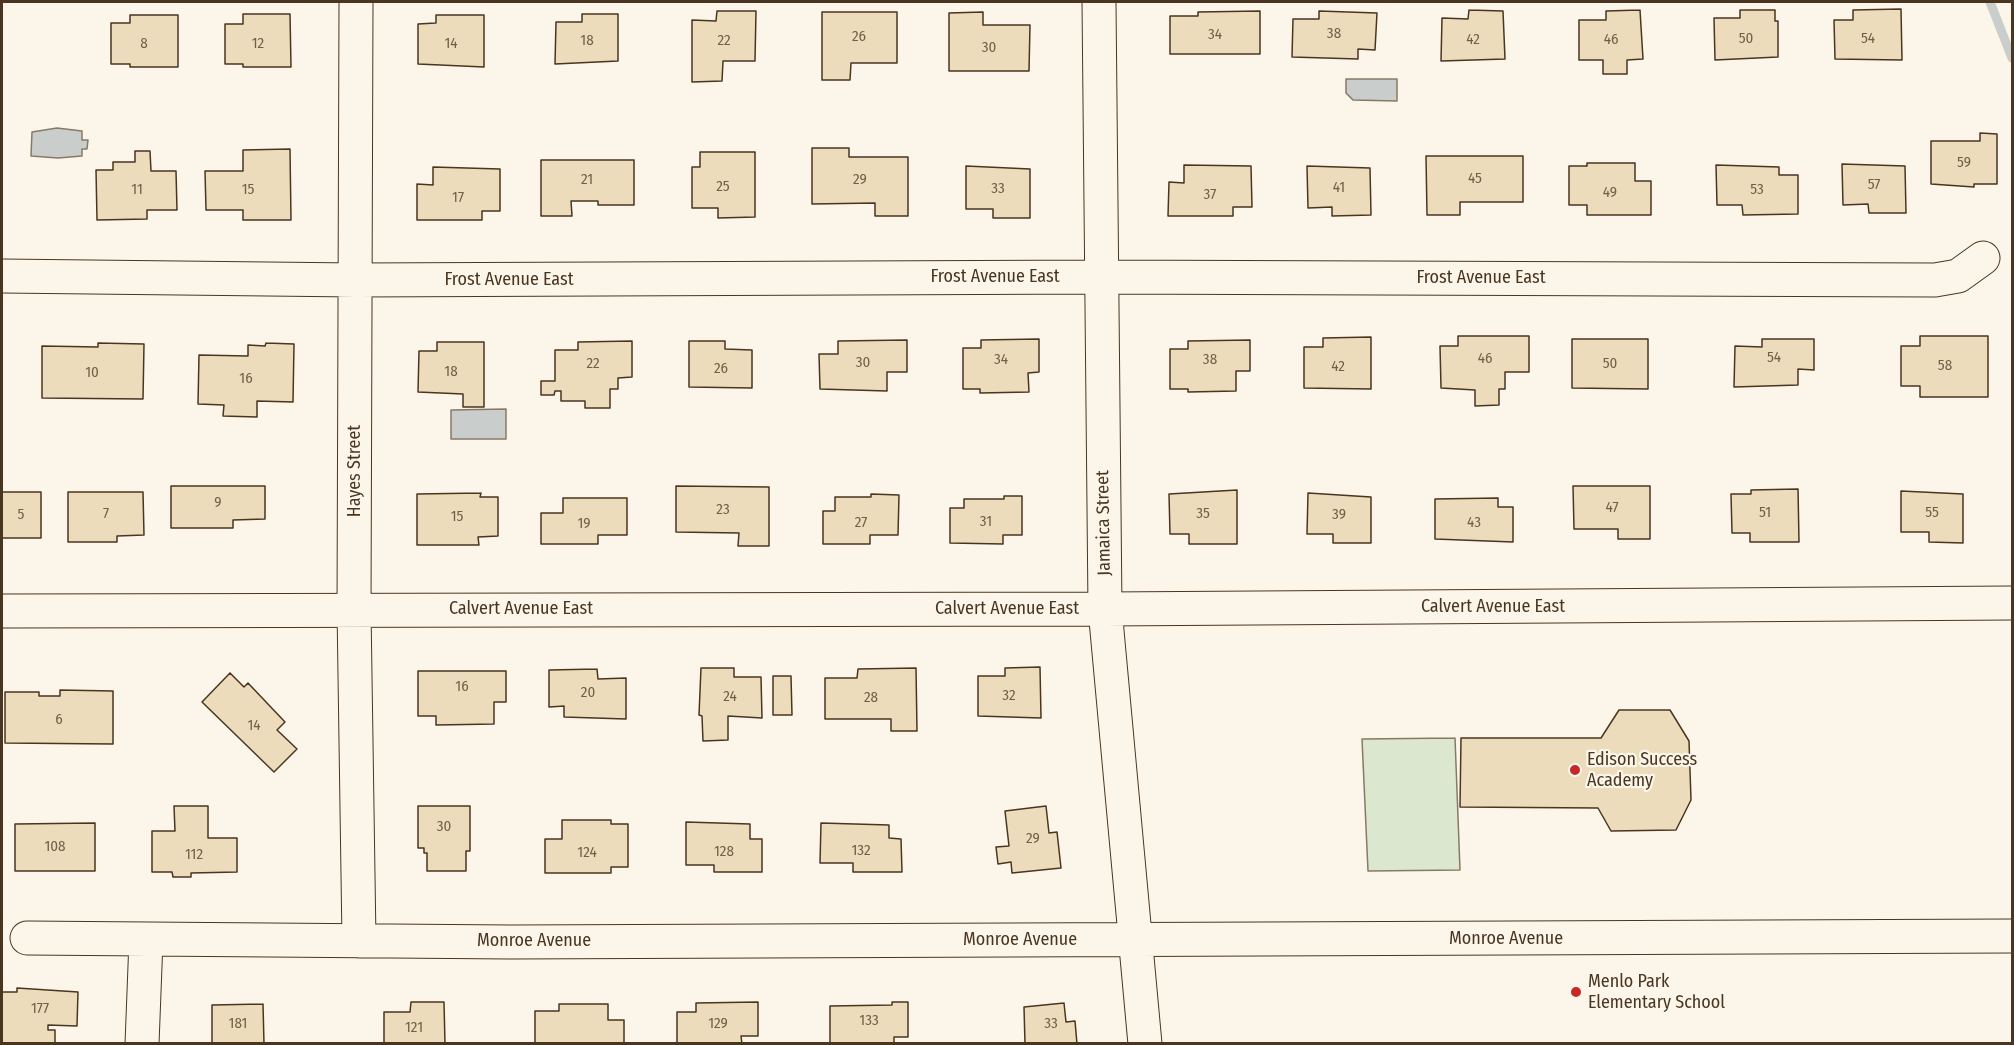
<!DOCTYPE html>
<html>
<head>
<meta charset="utf-8">
<style>
	body { margin:0 }
	#map { position:relative; width:2014px; height:1045px; overflow:hidden; background:#fbf6e9; font-family:"Fira Sans Condensed",sans-serif }
	canvas { display:block }
	.frame { position:absolute; inset:0; border:3px solid #4a3520; pointer-events:none }
</style>
</head>
<body>
<div id="map">
<canvas width="2014" height="1045"></canvas>
<div class="frame"></div>
</div>
<script>
const ctx = document.querySelector('canvas').getContext('2d');
ctx.lineJoin = 'round';
function fill(path, color) { ctx.fillStyle = color; ctx.fill(path, 'evenodd'); }
const toPath = rows => new Path2D(rows.map(r => 'M' + r).join(''));
function strokePath(path, color, width, dash) { ctx.strokeStyle = color; ctx.lineWidth = width; ctx.lineCap = dash ? 'butt' : 'round'; ctx.setLineDash(dash || []); ctx.stroke(path); }
function drawText(font, color, halo, rows, align = 'center') {
  ctx.font = font + ' "Fira Sans Condensed",sans-serif'; ctx.lineWidth = 4.5; ctx.setLineDash([]); ctx.textBaseline = 'middle'; ctx.strokeStyle = halo; ctx.fillStyle = color; for (const [text, x, y, turn = 0] of rows) {
    ctx.save(); ctx.translate(x, y); ctx.rotate((+turn || 0) * Math.PI / 180); ctx.textAlign = isNaN(turn) ? turn : align; if (halo) ctx.strokeText(text, 0, 0); ctx.fillText(text, 0, 0); ctx.restore();
  }
}
const green = toPath([
	[1455,738,1460,870,1368,871,1362,739,1455,738]
]);
const water = toPath([
	[1346,79,1397,79,1397,101,1353,100,1346,93,1346,79],
	[57,128,82,131,82,140,88,140,87,149,82,149,82,156,58,158,31,156,32,132,57,128],
	[506,409,506,439,451,439,451,410,506,409]
]);
const stream = toPath([
	[1990,2,2012,58]
]);
const building = toPath([
	[1901,9,1902,60,1835,59,1834,20,1853,20,1853,10,1901,9],
	[1469,10,1503,11,1505,59,1441,61,1442,18,1468,19,1469,10],
	[1640,10,1643,59,1627,60,1627,74,1603,74,1603,60,1579,60,1579,20,1606,20,1606,11,1640,10],
	[1740,10,1775,10,1775,21,1778,21,1778,57,1715,60,1714,18,1740,18,1740,10],
	[717,11,756,11,755,61,723,61,722,81,692,82,692,20,716,21,717,11],
	[1260,11,1260,54,1170,54,1170,16,1198,16,1198,12,1260,11],
	[1319,11,1377,13,1375,50,1358,49,1358,59,1292,57,1293,19,1319,19,1319,11],
	[822,12,897,12,897,63,851,63,850,80,822,80,822,12],
	[983,12,983,25,1030,25,1029,71,949,71,949,13,983,12],
	[243,14,290,14,291,67,243,67,243,64,225,64,225,24,243,24,243,14],
	[582,14,618,14,618,61,555,64,556,22,582,22,582,14],
	[130,15,178,15,178,67,130,67,130,64,111,64,111,23,130,23,130,15],
	[436,15,484,15,484,67,418,64,418,24,436,23,436,15],
	[1980,133,1997,134,1997,184,1974,184,1974,187,1931,184,1931,141,1980,141,1980,133],
	[812,148,849,148,849,157,908,157,908,216,875,216,875,203,812,204,812,148],
	[290,149,291,220,243,220,243,210,206,210,205,171,243,171,243,150,290,149],
	[135,151,150,151,151,171,176,171,177,210,147,210,147,219,97,220,96,170,113,170,113,162,135,162,135,151],
	[700,152,755,152,755,217,718,218,718,208,692,208,692,167,700,167,700,152],
	[1426,156,1523,156,1523,202,1460,202,1460,215,1427,215,1426,156],
	[541,160,634,160,634,205,598,205,598,201,571,201,572,216,541,216,541,160],
	[1587,163,1635,163,1635,181,1651,181,1651,215,1587,215,1587,205,1569,205,1569,166,1587,166,1587,163],
	[1842,164,1905,166,1906,213,1869,213,1868,204,1843,205,1842,164],
	[1184,165,1251,166,1252,207,1233,207,1233,216,1168,216,1169,182,1184,183,1184,165],
	[1716,165,1779,167,1779,175,1798,175,1798,214,1743,215,1742,205,1717,205,1716,165],
	[966,166,1030,169,1030,218,993,218,993,209,966,209,966,166],
	[1307,166,1370,168,1371,215,1332,216,1332,207,1308,208,1307,166],
	[433,167,500,169,500,211,482,211,482,220,417,220,417,184,433,185,433,167],
	[1458,336,1529,336,1529,372,1505,372,1505,389,1499,389,1499,405,1475,406,1475,390,1441,388,1440,346,1458,346,1458,336],
	[1920,336,1988,336,1988,397,1920,397,1920,386,1901,386,1901,346,1920,346,1920,336],
	[1371,337,1371,389,1304,388,1304,347,1323,347,1323,338,1371,337],
	[1039,339,1039,372,1028,373,1029,392,980,393,980,389,963,389,963,348,981,348,981,340,1039,339],
	[1572,339,1648,339,1648,389,1572,388,1572,339],
	[1762,339,1814,339,1814,370,1798,369,1798,385,1734,387,1735,346,1762,347,1762,339],
	[907,340,907,372,887,372,887,391,820,389,819,354,838,354,838,341,907,340],
	[1250,340,1250,371,1236,371,1236,391,1188,392,1188,389,1170,389,1170,349,1188,349,1188,341,1250,340],
	[632,341,632,377,618,378,618,389,610,389,610,408,585,408,585,401,561,401,561,391,555,391,554,395,541,395,541,381,555,381,555,350,578,350,578,342,632,341],
	[689,341,725,341,725,349,752,350,752,388,689,387,689,341],
	[437,342,484,342,484,407,463,407,463,394,418,392,419,351,437,351,437,342],
	[98,343,144,344,143,399,42,398,42,346,98,347,98,343],
	[266,343,294,344,293,402,257,401,257,417,223,416,224,405,198,404,199,355,248,356,248,345,265,346,266,343],
	[171,486,265,486,265,519,233,520,233,528,171,528,171,486],
	[676,486,769,487,769,546,738,546,739,533,676,532,676,486],
	[1573,486,1650,486,1650,539,1618,539,1618,529,1574,529,1573,486],
	[1798,489,1799,542,1750,542,1750,533,1732,533,1731,494,1751,494,1751,490,1798,489],
	[1237,490,1237,544,1189,544,1189,534,1170,534,1169,494,1237,490],
	[1901,491,1963,494,1963,543,1929,542,1929,532,1901,532,1901,491],
	[2,492,41,492,41,538,2,538,2,492],
	[68,492,143,492,144,535,117,536,117,542,68,542,68,492],
	[481,493,480,497,498,497,498,536,478,537,479,545,417,545,417,494,481,493],
	[1308,493,1371,497,1371,543,1333,543,1333,534,1307,534,1308,493],
	[871,494,899,495,898,535,870,535,870,544,823,544,823,511,835,511,835,497,871,497,871,494],
	[1004,496,1022,496,1022,535,1003,535,1003,544,950,543,950,508,964,508,964,499,1004,499,1004,496],
	[563,498,627,498,627,535,598,535,598,544,541,544,541,513,563,513,563,498],
	[1498,498,1498,507,1513,507,1513,542,1435,539,1435,499,1498,498],
	[1040,667,1041,718,978,716,978,676,1005,676,1005,668,1040,667],
	[701,668,734,668,734,677,761,677,762,718,728,716,728,740,703,741,702,716,699,715,701,668],
	[916,668,917,731,891,731,891,719,825,719,825,678,857,678,858,669,916,668],
	[597,669,598,679,626,678,626,719,564,717,564,706,549,707,549,670,597,669],
	[418,671,506,671,506,702,494,702,494,724,436,725,436,716,418,716,418,671],
	[230,673,244,687,248,683,285,722,277,730,297,749,274,772,202,702,230,673],
	[773,676,791,676,792,715,773,715,773,676],
	[60,690,113,691,113,744,5,743,5,692,39,692,39,696,60,696,60,690],
	[1619,710,1670,710,1689,741,1691,800,1676,830,1611,831,1598,808,1460,807,1461,738,1601,738,1619,710],
	[174,806,208,806,208,838,237,838,237,872,191,873,191,877,173,877,172,872,152,872,152,831,175,831,174,806],
	[418,806,470,806,470,851,466,851,466,871,427,871,427,853,424,853,424,848,418,848,418,806],
	[1046,806,1049,833,1057,832,1061,868,1012,873,1011,862,998,864,996,847,1009,846,1005,811,1046,806],
	[562,820,611,820,611,824,628,824,628,867,611,867,611,873,545,873,545,839,562,839,562,820],
	[686,822,750,824,750,839,762,839,762,872,714,872,714,865,686,865,686,822],
	[95,823,95,871,15,871,15,824,95,823],
	[821,823,889,825,889,838,901,839,902,872,853,872,853,863,820,863,821,823],
	[17,988,78,992,77,1026,48,1025,48,1030,55,1030,55,1044,2,1044,2,992,17,992,17,988],
	[411,1002,444,1002,445,1044,384,1044,384,1012,410,1012,411,1002],
	[758,1002,758,1036,741,1036,742,1044,677,1044,677,1012,696,1012,696,1003,758,1002],
	[892,1002,908,1002,908,1037,894,1037,894,1044,830,1044,830,1006,892,1005,892,1002],
	[1064,1003,1066,1022,1075,1021,1077,1044,1025,1044,1024,1007,1064,1003],
	[263,1004,264,1044,212,1044,212,1005,263,1004],
	[559,1004,608,1004,608,1020,624,1020,624,1044,535,1044,535,1011,559,1011,559,1004]
]);
const minor = toPath([
	[356,2,354,609,359,941],
	[1099,2,1105,609,1145,1044],
	[2,276,356,280,1101,277,1935,280,1958,276,1983,258],
	[2,611,1105,609,2012,603],
	[27,938,511,942,2012,936],
	[142,1044,146,940]
]);
const markers = [
	[1575,770,6,"#c62828"],
	[1576,992,6,"#c62828"]
];
const numberNames = [
	["38",1334,34],
	["34",1215,35],
	["26",859,37],
	["50",1746,39],
	["54",1868,39],
	["42",1473,40],
	["46",1611,40],
	["18",587,41],
	["22",724,41],
	["8",144,44],
	["12",258,44],
	["14",451,44],
	["30",989,48],
	["59",1964,163],
	["45",1475,179],
	["21",587,180],
	["29",860,180],
	["57",1874,185],
	["25",723,187],
	["41",1339,188],
	["33",998,189],
	["11",137,190],
	["15",248,190],
	["53",1757,190],
	["49",1610,193],
	["37",1210,195],
	["17",458,198],
	["54",1774,358],
	["46",1485,359],
	["34",1001,360],
	["38",1210,360],
	["30",863,363],
	["22",593,364],
	["50",1610,364],
	["58",1945,366],
	["42",1338,367],
	["26",721,369],
	["18",451,372],
	["10",92,373],
	["16",246,379],
	["9",218,503],
	["47",1612,508],
	["23",723,510],
	["51",1765,513],
	["55",1932,513],
	["7",106,514],
	["35",1203,514],
	["5",21,515],
	["39",1339,515],
	["15",457,517],
	["31",986,522],
	["27",861,523],
	["43",1474,523],
	["19",584,524],
	["16",462,687],
	["20",588,693],
	["32",1009,696],
	["24",730,697],
	["28",871,698],
	["6",59,720],
	["14",254,726],
	["30",444,827],
	["29",1033,839],
	["108",55,847],
	["132",861,851],
	["128",724,852],
	["124",587,853],
	["112",194,855],
	["177",40,1009],
	["133",869,1021],
	["181",238,1024],
	["129",718,1024],
	["33",1051,1024],
	["121",414,1028]
];
const streetNames = [
	["Frost Avenue East",995,277],
	["Frost Avenue East",1481,278],
	["Frost Avenue East",509,280],
	["Hayes Street",355,471,-90],
	["Jamaica Street",1104,523,-91],
	["Calvert Avenue East",1493,607],
	["Calvert Avenue East",521,609],
	["Calvert Avenue East",1007,609],
	["Monroe Avenue",1506,939],
	["Monroe Avenue",1020,940],
	["Monroe Avenue",534,941]
];
const poiNames = [
	["Edison Success",1587,760],
	["Academy",1587,781],
	["Menlo Park",1588,982],
	["Elementary School",1588,1003]
];
fill(green, '#dce7d0');
strokePath(green, '#887966', 1.5);
fill(water, '#c9cecd');
strokePath(water, '#887966', 1.5);
strokePath(stream, '#c9cecd', 9);
fill(building, '#ecdcbc');
strokePath(building, '#4a3520', 1.5);
strokePath(minor, '#4a3520', 35);
strokePath(minor, '#fbf6e9', 33);
for (const [x, y, r, color] of markers) { const dot = new Path2D(); dot.arc(x, y, r, 0, 2 * Math.PI); ctx.fillStyle = color; ctx.fill(dot); strokePath(dot, '#fbf6e9', 2); }
drawText('15px', '#725f47', null, numberNames);
drawText('18px', '#4a3520', '#fbf6e9', streetNames);
drawText('18px', '#4a3520', '#fbf6e9', poiNames, 'left');
</script>
</body>
</html>
